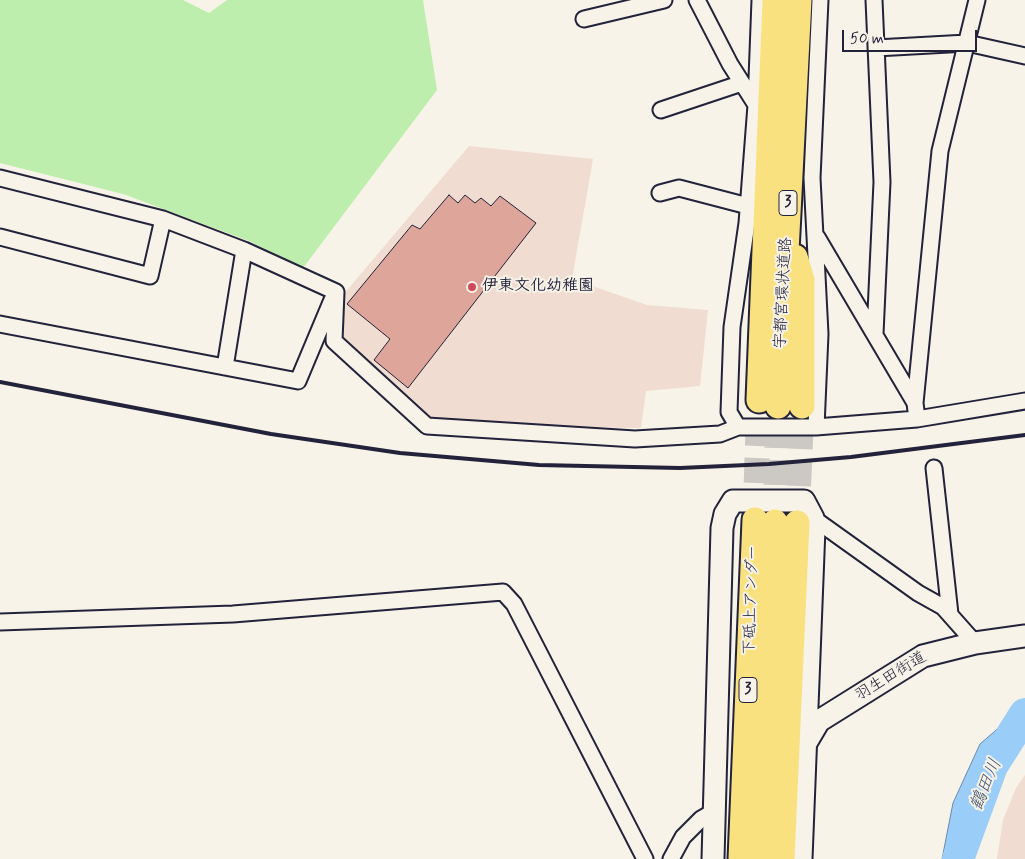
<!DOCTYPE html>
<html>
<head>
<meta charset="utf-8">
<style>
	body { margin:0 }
	#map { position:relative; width:1025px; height:859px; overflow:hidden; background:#f7f3e8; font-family:Mynerve,sans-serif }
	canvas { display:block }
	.scale { position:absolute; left:842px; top:30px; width:135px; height:22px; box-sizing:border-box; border:2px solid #22223b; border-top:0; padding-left:6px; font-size:15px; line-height:18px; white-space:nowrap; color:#22223b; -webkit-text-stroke:4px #f7f3e8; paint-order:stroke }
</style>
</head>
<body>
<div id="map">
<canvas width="1025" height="859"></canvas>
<div class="scale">50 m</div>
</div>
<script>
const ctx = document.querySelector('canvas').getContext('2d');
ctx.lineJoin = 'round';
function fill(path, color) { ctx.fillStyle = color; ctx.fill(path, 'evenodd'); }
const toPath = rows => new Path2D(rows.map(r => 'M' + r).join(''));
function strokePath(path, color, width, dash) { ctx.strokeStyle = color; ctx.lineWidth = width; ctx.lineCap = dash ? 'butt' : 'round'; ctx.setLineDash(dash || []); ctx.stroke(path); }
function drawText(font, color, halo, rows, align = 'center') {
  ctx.font = font + ' Mynerve,"Klee One",sans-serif'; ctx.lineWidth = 4; ctx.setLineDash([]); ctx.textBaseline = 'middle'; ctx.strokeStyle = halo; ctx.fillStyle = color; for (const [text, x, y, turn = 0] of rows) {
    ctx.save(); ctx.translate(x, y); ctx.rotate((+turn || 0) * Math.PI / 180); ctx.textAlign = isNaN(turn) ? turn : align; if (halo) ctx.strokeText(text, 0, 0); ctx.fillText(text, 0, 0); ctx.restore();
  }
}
const built = toPath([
	[469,146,593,159,572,279,647,305,708,310,700,386,646,391,641,428,541,427,433,421,340,337,343,295],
	[1025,775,1025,859,997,859,1003,820,1016,788]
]);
const green = toPath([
	[0,0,183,0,209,13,227,0,423,0,437,90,303,268,249,241,123,194,0,163]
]);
const water = toPath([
	[1025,705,1025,736,977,796,968,819,965,859,942,859,953,803,980,744,1025,705]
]);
const river = toPath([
	[958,859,992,766,1025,714]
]);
const building = toPath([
	[449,195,458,203,465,195,475,203,481,198,491,206,500,196,536,223,408,388,374,360,390,339,347,304,412,225,420,229,449,195]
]);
const primaryTunnel = toPath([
	[755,520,759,400],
	[775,522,778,406],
	[797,523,802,406]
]);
const street = toPath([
	[697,0,730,64,756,105],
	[760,0,756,105,747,223,732,327,729,412,738,427,816,427,917,419,1025,401],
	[874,0,882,182,875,334],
	[584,19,664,0],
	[876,48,967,43,1025,56],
	[661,110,742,83],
	[0,178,163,219,244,250,336,292],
	[660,193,679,188,748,206],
	[0,237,150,276,163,219],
	[817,237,915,403],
	[336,292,334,341,427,426,635,439,720,434,738,427],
	[0,324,298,381,332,300],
	[225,367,244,250],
	[917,419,915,403,940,151,977,0],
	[816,427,820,334,812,178,820,0],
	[934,468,950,614],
	[813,518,918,593,943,607,975,643],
	[0,622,233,614,503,592,514,604,645,859],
	[671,859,683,837,701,819,713,812]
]);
const secondary = toPath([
	[806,743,819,721,923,656,975,643,1025,636],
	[713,859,722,528,725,514,733,501,804,501,813,518,814,528,801,859]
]);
const primary = toPath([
	[795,257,802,280,802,406],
	[759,400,775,0],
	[778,406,799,0],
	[741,859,755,520],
	[763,859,775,522],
	[782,859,797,523]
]);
const rail = toPath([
	[0,382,271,434,400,453,539,465,680,468,769,464,851,457,1025,435]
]);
const markers = [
	[472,287,5,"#d1495b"]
];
const shields = [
	[788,203,18],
	[748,690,18]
];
const shieldNames = [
	["3",788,203],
	["3",748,690]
];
const poiNames = [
	["伊東文化幼稚園",482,287]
];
const streetNames = [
	["宇都宮環状道路",784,293,-87],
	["下砥上アンダー",752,600,-88],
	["羽生田街道",891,677,-31]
];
const waterNames = [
	["鶴田川",987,785,-67]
];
fill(built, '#f0dcd1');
fill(green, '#beeead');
fill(water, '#9acdf7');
strokePath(water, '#6a89ac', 1);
strokePath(river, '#9acdf7', 32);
fill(building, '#dea59b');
strokePath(building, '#22223b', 1);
strokePath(primaryTunnel, '#ccc9c5', 25, [25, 12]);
strokePath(street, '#22223b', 19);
strokePath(secondary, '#22223b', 25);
strokePath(primary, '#22223b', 29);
strokePath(street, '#f7f3e8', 15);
strokePath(secondary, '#f7f3e8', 21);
strokePath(primary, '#fae180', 25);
strokePath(rail, '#22223b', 4);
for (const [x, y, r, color] of markers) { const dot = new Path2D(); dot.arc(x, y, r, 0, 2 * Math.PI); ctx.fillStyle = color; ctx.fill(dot); strokePath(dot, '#f7f3e8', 2); }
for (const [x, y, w] of shields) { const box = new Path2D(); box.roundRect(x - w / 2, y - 12.5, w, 25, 4); ctx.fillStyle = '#f7f3e8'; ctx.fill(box); strokePath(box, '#22223b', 1); }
drawText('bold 15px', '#22223b', null, shieldNames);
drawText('bold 16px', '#22223b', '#f7f3e8', poiNames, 'left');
drawText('16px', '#22223b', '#f7f3e8', streetNames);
drawText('italic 18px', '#465573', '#f7f3e8', waterNames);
</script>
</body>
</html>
